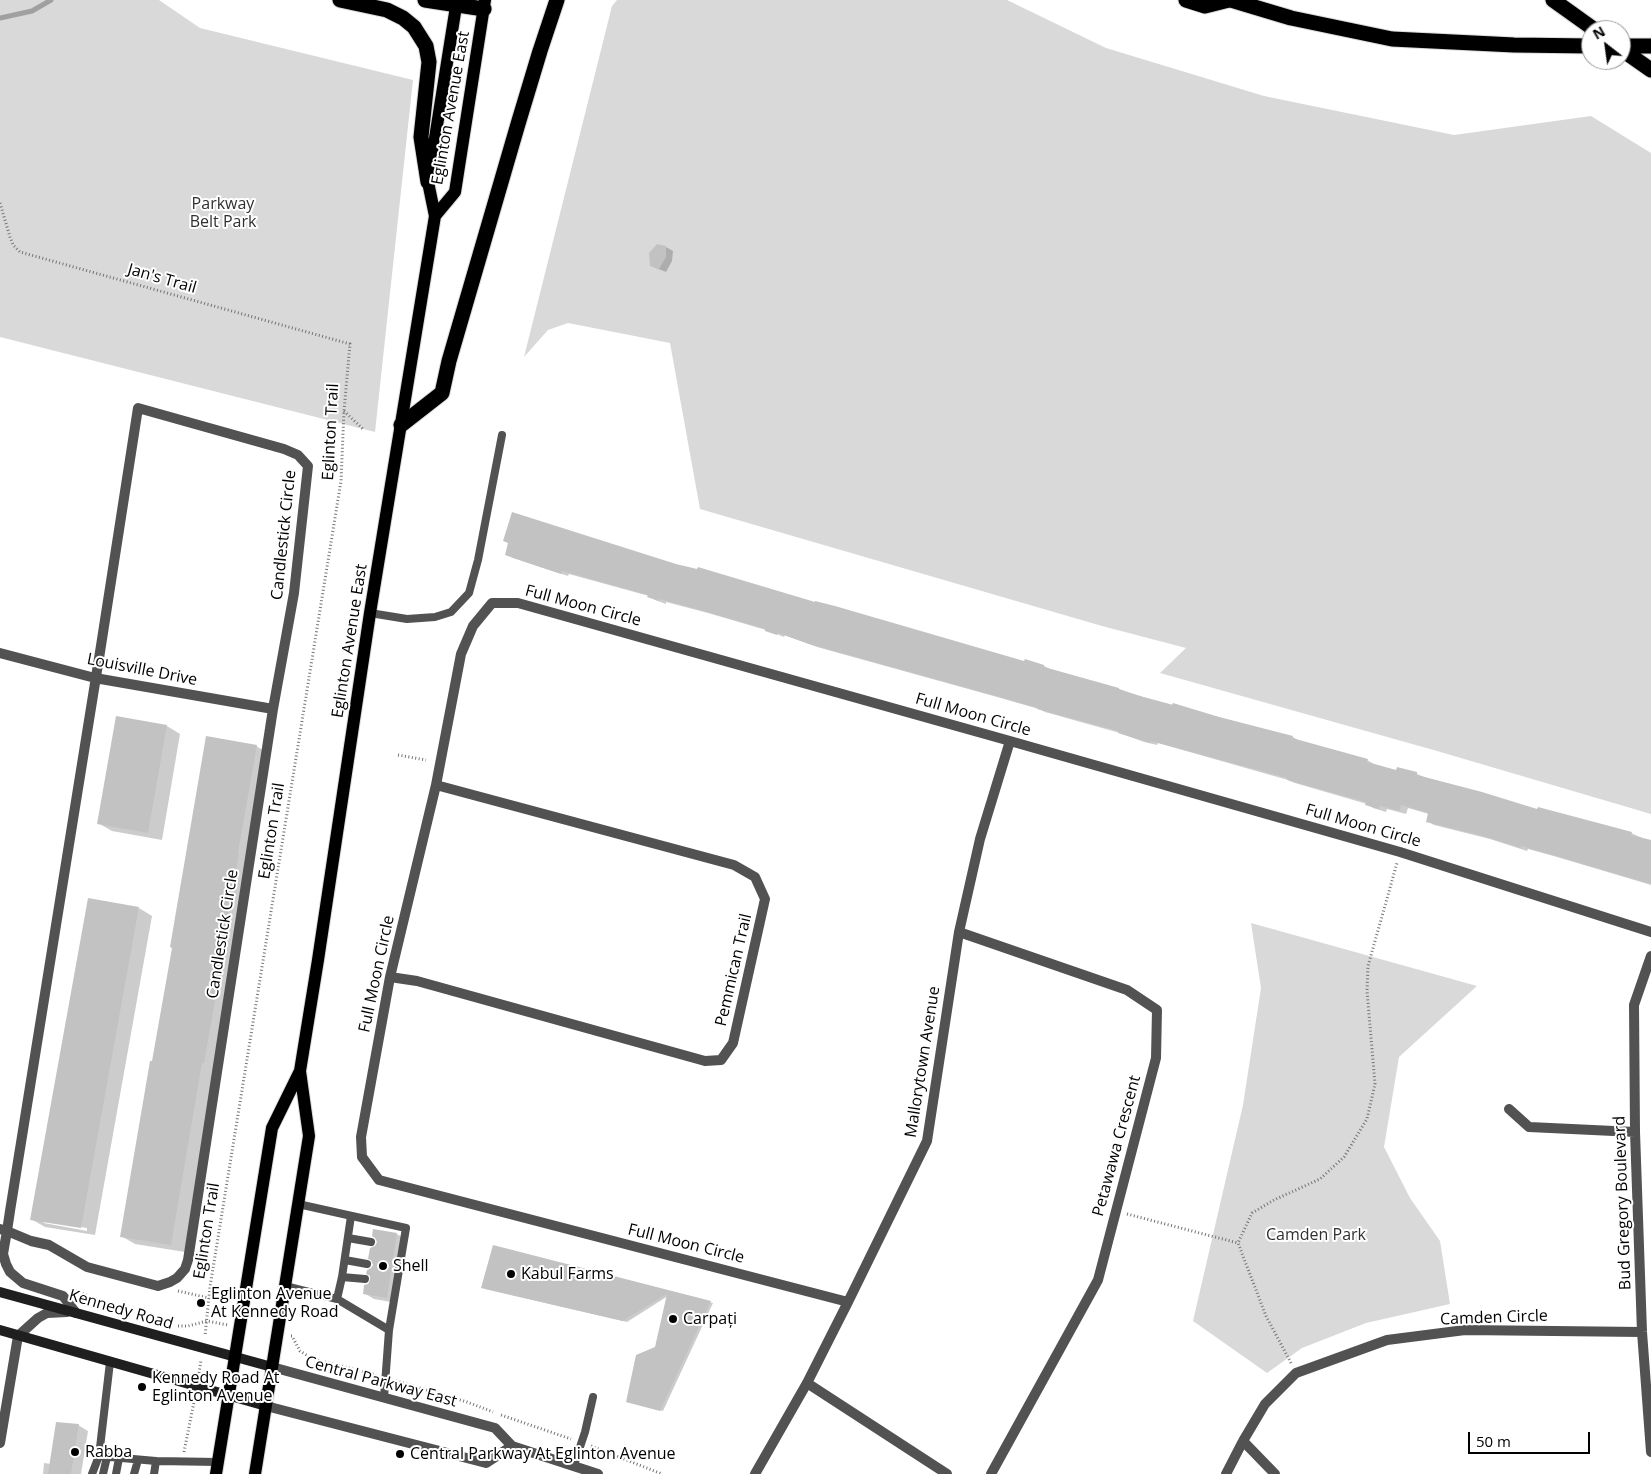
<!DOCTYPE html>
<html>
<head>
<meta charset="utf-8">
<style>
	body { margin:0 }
	#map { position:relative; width:1651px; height:1474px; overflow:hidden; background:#fff; font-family:"Open Sans",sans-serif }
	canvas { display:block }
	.north { position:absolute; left:1581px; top:20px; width:50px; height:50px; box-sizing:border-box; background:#fff; border:1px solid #999; border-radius:50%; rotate:330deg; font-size:14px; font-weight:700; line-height:20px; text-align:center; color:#000 }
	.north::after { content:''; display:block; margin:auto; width:18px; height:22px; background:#000; clip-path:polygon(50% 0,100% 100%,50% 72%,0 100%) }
	.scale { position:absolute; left:1468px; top:1432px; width:122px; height:22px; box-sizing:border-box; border:2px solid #000; border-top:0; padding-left:6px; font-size:15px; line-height:18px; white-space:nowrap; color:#000; -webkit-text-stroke:4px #fff; paint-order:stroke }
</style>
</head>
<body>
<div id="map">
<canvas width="1651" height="1474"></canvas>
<div class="north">N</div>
<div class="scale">50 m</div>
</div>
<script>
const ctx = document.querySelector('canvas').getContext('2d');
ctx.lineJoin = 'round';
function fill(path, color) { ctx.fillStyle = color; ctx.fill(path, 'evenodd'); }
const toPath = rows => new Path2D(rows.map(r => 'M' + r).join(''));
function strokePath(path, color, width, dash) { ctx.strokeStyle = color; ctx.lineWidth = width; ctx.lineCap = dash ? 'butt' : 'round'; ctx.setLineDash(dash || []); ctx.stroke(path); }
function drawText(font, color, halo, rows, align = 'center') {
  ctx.font = font + ' "Open Sans",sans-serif'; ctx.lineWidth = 4; ctx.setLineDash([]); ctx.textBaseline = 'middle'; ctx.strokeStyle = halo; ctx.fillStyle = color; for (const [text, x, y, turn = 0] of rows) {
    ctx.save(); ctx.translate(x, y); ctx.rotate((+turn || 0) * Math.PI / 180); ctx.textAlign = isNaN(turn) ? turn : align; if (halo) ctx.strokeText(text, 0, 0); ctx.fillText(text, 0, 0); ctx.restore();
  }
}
const green = toPath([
	[0,0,159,0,200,28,413,80,375,432,0,337],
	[617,0,1007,0,1106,48,1264,96,1454,135,1591,116,1651,153,1651,814,1437,751,1160,673,1186,648,1102,626,700,509,670,343,568,323,548,330,524,357,612,6],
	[1251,923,1477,986,1399,1057,1384,1147,1410,1198,1440,1241,1450,1304,1366,1323,1302,1348,1267,1373,1193,1321,1243,1105,1261,988]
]);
const shadow = toPath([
	[666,247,673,251,672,261,666,272,651,266],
	[506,554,675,565,1025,663,1044,666,1050,669,1119,689,1125,692,1293,737,1299,741,1367,760,1374,764,1397,771,1417,774,1424,777,1538,811,1631,833,1651,842,1651,885,1557,857,1528,849,1527,851,1490,839,1434,825,1427,821,1429,814,1408,808,1406,814,1387,809,1386,812,1373,808,1367,804,1295,783,1288,780,1158,743,1157,745,1144,742,1120,733,1045,712,1039,709,997,697,817,647,785,635,784,637,766,630,708,613,666,602,666,604,655,600,649,596,569,574,568,576,513,558],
	[167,726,180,734,162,840,112,831,98,823],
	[256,746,270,754,185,1252,135,1244,121,1236,153,1063],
	[139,908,152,916,95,1235,45,1227,31,1219],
	[44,1221,87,1228,87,1231,44,1223],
	[397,1234,407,1240,397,1303,374,1299,364,1293,372,1280,372,1269],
	[494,1247,713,1303,663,1411,627,1402,656,1348,668,1296,627,1322,485,1289],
	[78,1425,88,1431,81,1474,43,1474,44,1463,51,1464]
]);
const stream = toPath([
	[0,18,32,11,51,0]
]);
const building = toPath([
	[657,244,666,246,666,257,659,269,650,266,649,253],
	[512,512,676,564,697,569,698,567,815,602,815,601,835,606,1024,661,1025,659,1044,665,1044,667,1119,688,1119,689,1143,697,1172,705,1173,703,1219,717,1293,736,1292,738,1368,759,1367,762,1396,770,1397,767,1417,772,1417,775,1482,792,1537,809,1538,807,1632,832,1631,835,1651,840,1651,884,1549,854,1521,846,1521,848,1483,836,1426,822,1428,813,1401,805,1400,811,1380,806,1379,809,1365,805,1366,802,1287,780,1287,778,1151,741,1151,743,1137,739,1118,733,1118,731,1037,709,1037,708,989,694,809,644,778,633,777,635,765,631,765,629,700,610,660,599,659,601,647,597,648,595,562,571,561,574,537,566,505,555,508,543,503,541],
	[116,716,167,725,148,833,97,824],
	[206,736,257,745,238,853,239,854,220,961,222,961,204,1063,202,1063,171,1245,120,1237,150,1061,152,1061,172,948,170,947],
	[88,898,139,907,81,1228,30,1220],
	[373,1229,397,1233,387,1298,363,1294,364,1285,368,1284,370,1280,370,1276,366,1274,367,1270,371,1268,373,1265,371,1260,368,1259,370,1248,375,1246,377,1242,375,1238,372,1236],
	[493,1245,711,1301,660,1411,626,1402,636,1355,655,1347,667,1294,623,1321,481,1288],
	[56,1422,79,1424,71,1474,48,1474]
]);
const path = toPath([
	[0,203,10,237,13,245,20,252,350,344,344,411,341,481,210,1287,205,1336],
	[344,411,364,430],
	[398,755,426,760],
	[1127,1214,1238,1243],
	[76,1291,129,1312],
	[178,1291,209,1298],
	[178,1326,188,1326,207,1321,228,1325],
	[291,1336,292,1336,300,1351,313,1359,376,1375],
	[1291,1363,1266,1316,1238,1243,1252,1213,1274,1200,1320,1179,1344,1157,1367,1119,1375,1084,1367,991,1368,966,1397,863],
	[199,1373,201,1360],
	[396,1381,467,1402,493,1412],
	[501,1415,571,1439],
	[591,1446,662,1474],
	[184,1452,195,1397]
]);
const service = toPath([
	[370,613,407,619,435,617,451,612,469,593,478,560,502,435],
	[298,1204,406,1228,389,1330,384,1398],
	[348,1238,371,1242],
	[345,1260,367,1264],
	[342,1277,365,1279],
	[285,1286,337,1299,389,1330],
	[337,1299,342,1277,351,1216],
	[110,1362,99,1456,156,1461,218,1462],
	[574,1465,585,1432,593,1397],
	[92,1474,99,1456],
	[103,1474,107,1457],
	[116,1474,119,1458],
	[134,1474,138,1460],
	[154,1474,156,1461]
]);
const minor = toPath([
	[0,653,95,678,273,709],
	[959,932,1127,990,1157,1010,1156,1058,1098,1280,991,1474],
	[1651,956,1634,1005,1635,1132,1642,1332,1651,1452],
	[390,977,417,981,705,1061,721,1060,733,1043,765,899,755,877,734,865,436,785],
	[1509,1109,1529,1127,1635,1132],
	[0,1229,7,1231,31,1241,49,1245,87,1267,158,1286,170,1282,177,1278,185,1269,188,1260,273,709,294,593,308,466,298,455,284,449,138,408,100,652,10,1211,7,1231,3,1254,6,1264,10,1272,23,1283,63,1296,76,1313],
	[848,1302,379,1180,362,1157,361,1137,390,977,436,785,461,654,473,626,492,603,518,603,1010,741,1400,852,1651,932],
	[807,1383,947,1474],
	[1243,1441,1275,1474],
	[0,1443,18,1336,38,1318,47,1313,67,1312],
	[755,1474,807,1383,848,1302,927,1141,959,932,980,839,1010,741],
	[1226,1474,1243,1441,1265,1404,1296,1373,1387,1340,1465,1330,1642,1332]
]);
const tertiary = toPath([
	[272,1367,495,1428,512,1446,598,1474],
	[266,1406,486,1463,512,1446]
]);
const secondary = toPath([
	[0,1292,272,1367],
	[0,1330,266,1406]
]);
const primary = toPath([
	[435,216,455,192,485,0],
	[216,1474,272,1128,300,1071,318,960,370,613,435,216,428,182,457,0],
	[255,1474,309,1136,300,1071]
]);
const motorway = toPath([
	[340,0,387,10,403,18,414,27,426,46,429,62,421,137,428,182],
	[425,0,484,9],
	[1186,0,1205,6,1229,0],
	[1231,0,1291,18,1392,39,1514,45,1591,46],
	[1553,0,1595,30],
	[1621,46,1651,46],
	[1621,49,1651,70],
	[401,425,442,393,449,361,518,124,540,51,557,0]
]);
const markers = [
	[383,1266,5,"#000"],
	[511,1274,5,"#000"],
	[201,1303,5,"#000"],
	[673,1319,5,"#000"],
	[142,1387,5,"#000"],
	[75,1452,5,"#000"],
	[400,1454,5,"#000"]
];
const streetNames = [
	["Eglinton Avenue East",451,108,-80],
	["Jan's Trail",162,279,16],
	["Eglinton Trail",331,432,-87],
	["Candlestick Circle",284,535,-84],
	["Full Moon Circle",583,606,15],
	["Eglinton Avenue East",350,641,-81],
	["Louisville Drive",142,670,11],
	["Full Moon Circle",973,715,16],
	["Full Moon Circle",1363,826,16],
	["Eglinton Trail",272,831,-81],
	["Candlestick Circle",223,934,-81],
	["Pemmican Trail",734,970,-77],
	["Full Moon Circle",377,974,-78],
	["Mallorytown Avenue",923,1062,-81],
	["Petawawa Crescent",1117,1146,-75],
	["Bud Gregory Boulevard",1623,1203,-92],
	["Eglinton Trail",207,1231,-81],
	["Full Moon Circle",686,1244,14],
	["Kennedy Road",121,1310,16],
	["Camden Circle",1494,1318,-2],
	["Central Parkway East",381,1382,15]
];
const parkNames = [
	["Parkway",223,204],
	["Belt Park",223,222],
	["Camden Park",1316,1235]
];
const poiNames = [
	["Shell",393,1266],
	["Kabul Farms",521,1274],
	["Eglinton Avenue",211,1294],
	["At Kennedy Road",211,1312],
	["Carpați",683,1319],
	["Kennedy Road At",152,1378],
	["Eglinton Avenue",152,1396],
	["Rabba",85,1452],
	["Central Parkway At Eglinton Avenue",410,1454]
];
fill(green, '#d9d9d9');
fill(shadow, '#0003');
strokePath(stream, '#a0a0a0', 5);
fill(building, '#c2c2c2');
strokePath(primary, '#dbdbdb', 14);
strokePath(motorway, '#dbdbdb', 17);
strokePath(path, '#747474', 3, [1, 2.5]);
strokePath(service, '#525252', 8);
strokePath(minor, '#525252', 10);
strokePath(tertiary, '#525252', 10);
strokePath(secondary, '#1f1f1f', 10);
strokePath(primary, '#000', 12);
strokePath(motorway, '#000', 15);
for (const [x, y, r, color] of markers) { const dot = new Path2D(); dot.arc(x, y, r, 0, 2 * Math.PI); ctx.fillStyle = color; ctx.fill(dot); strokePath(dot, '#fff', 2); }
drawText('16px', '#000', '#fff', streetNames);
drawText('16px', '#303030', '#fff', parkNames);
drawText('16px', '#000', '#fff', poiNames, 'left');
</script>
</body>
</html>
